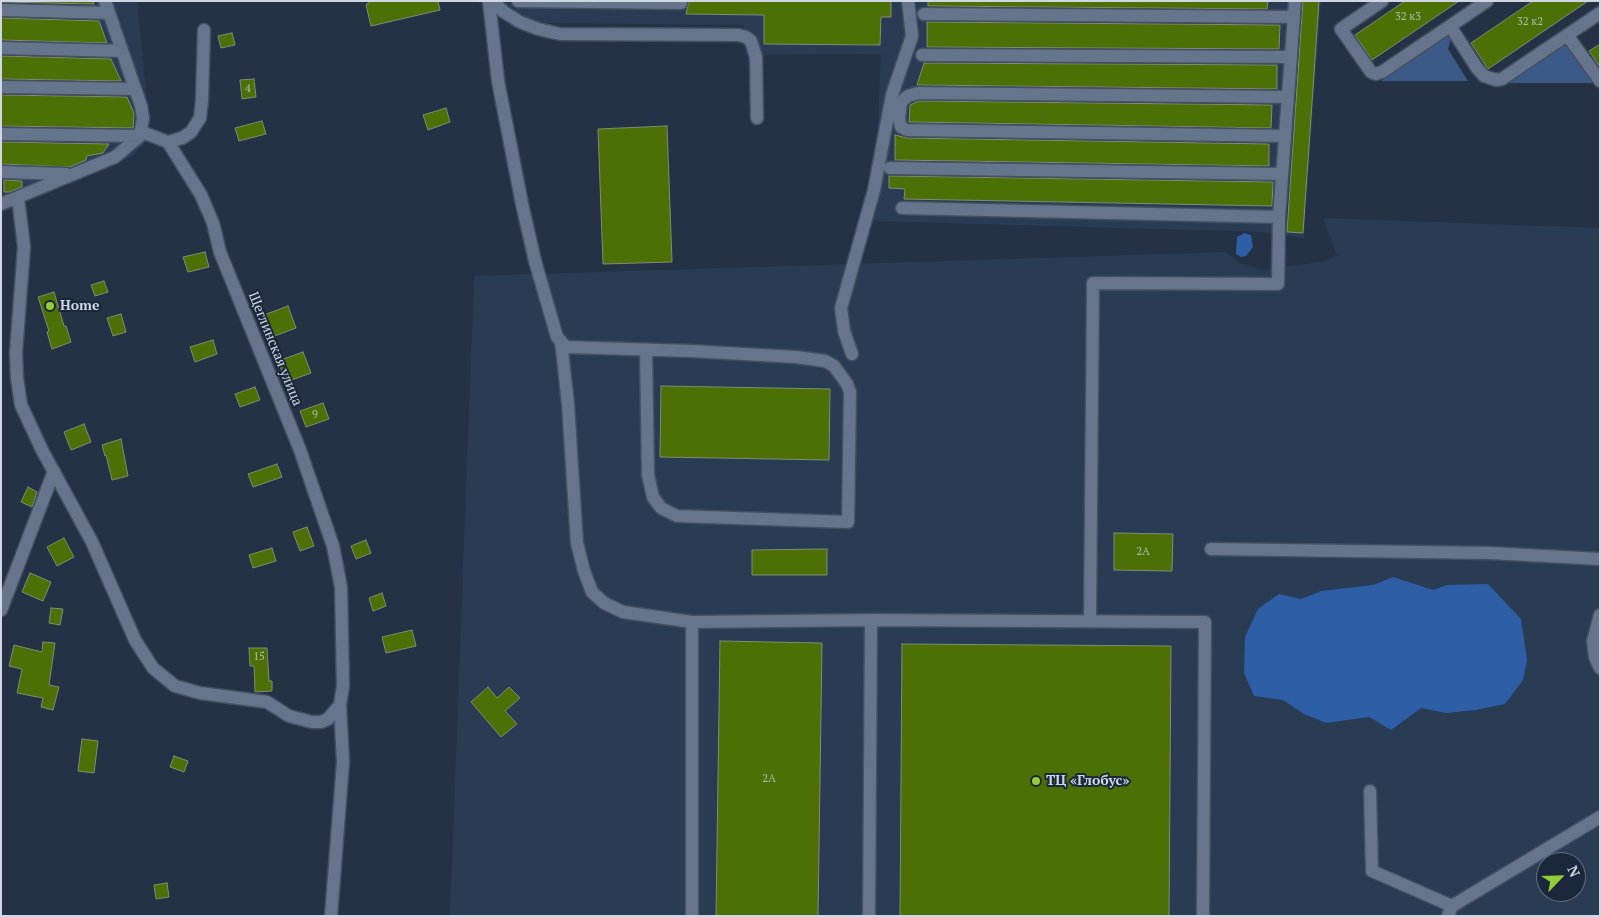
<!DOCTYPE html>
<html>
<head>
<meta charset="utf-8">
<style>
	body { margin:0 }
	#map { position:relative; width:1601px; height:917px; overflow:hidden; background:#253246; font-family:"PT Serif",serif }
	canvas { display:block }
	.frame { position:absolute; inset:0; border:2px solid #cfd7e4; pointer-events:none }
	.north { position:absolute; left:1536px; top:852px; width:50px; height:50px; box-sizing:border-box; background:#1b283b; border:1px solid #636e7f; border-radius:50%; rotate:66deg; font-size:14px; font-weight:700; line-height:20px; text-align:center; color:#cfd7e4 }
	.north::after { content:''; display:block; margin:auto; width:18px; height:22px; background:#95cc3a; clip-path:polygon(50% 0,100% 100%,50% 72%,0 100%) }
</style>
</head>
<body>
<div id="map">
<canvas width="1601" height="917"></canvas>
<div class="frame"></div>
<div class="north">N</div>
</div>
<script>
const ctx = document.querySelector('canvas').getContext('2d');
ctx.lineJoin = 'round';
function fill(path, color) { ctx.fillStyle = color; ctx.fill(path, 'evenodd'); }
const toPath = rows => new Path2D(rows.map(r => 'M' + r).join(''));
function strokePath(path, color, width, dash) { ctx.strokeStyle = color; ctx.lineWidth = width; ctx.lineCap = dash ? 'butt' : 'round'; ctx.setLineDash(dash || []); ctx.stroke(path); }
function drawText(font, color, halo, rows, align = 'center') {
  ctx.font = font + ' "PT Serif",serif'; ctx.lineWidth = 4; ctx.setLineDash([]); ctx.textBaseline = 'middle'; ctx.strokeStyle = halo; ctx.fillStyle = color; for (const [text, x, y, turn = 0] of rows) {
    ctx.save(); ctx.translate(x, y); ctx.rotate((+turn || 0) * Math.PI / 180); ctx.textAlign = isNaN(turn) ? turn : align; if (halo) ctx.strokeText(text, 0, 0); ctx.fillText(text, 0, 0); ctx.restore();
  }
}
const built = toPath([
	[1,1,137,1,149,123,148,136,143,145,134,155,1,210],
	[475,1,1321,1,1304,238,1262,232,874,221,881,54,746,55,744,25,537,23,508,18],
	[1323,218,1600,228,1600,916,450,916,474,276,1226,252,1240,263,1263,270,1325,261,1337,256],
	[1546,862,1576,862,1576,892,1546,892]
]);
const green = toPath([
	[1444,36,1451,38,1448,49,1468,81,1381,81],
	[1564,45,1569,48,1593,83,1504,83,1559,46]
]);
const water = toPath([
	[1244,233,1251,235,1253,247,1246,256,1241,257,1236,254,1236,251,1237,237],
	[1393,577,1433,590,1447,585,1488,584,1521,619,1527,660,1523,680,1505,704,1475,710,1446,713,1421,708,1391,730,1369,717,1326,723,1304,714,1283,700,1254,696,1244,673,1245,637,1258,609,1279,594,1301,599,1321,591,1373,585]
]);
const building = toPath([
	[1,1,93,1,94,4,1,2,1,1],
	[370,1,438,1,440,10,371,26,366,5,370,1],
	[689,1,891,1,891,17,881,17,880,45,764,44,764,15,686,14,689,1],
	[928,1,1268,1,1267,9,928,6,928,1],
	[1303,1,1319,1,1303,233,1287,232,1303,1],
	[1405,1,1459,1,1372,60,1355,35,1405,1],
	[1533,1,1588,1,1488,69,1471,43,1533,1],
	[1,18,99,21,107,43,1,40,1,18],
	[927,22,1280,25,1279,49,927,47,927,22],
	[232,33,235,45,221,48,218,36,232,33],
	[1600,44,1600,67,1589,51,1600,44],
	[1,56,111,59,121,81,1,79,1,56],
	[924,63,1277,65,1277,89,917,85,924,63],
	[254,79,256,97,242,99,240,80,254,79],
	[1,95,127,97,134,113,133,128,1,126,1,95],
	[919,101,1272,105,1271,128,909,122,910,105,919,101],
	[446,108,450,122,428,130,423,115,446,108],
	[262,121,266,134,239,141,235,128,262,121],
	[667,126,672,262,603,264,598,129,667,126],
	[895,135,907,138,1269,144,1269,166,895,160,895,135],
	[1,142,109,144,103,153,87,156,86,160,70,167,1,164,1,142],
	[889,176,890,176,1273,182,1272,206,904,199,905,189,889,188,889,176],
	[4,180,22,181,22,187,9,192,4,192,4,180],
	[205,252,209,267,188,272,183,257,205,252],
	[104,281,108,292,95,296,91,285,104,281],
	[54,292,64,326,66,326,71,342,52,349,47,332,49,331,38,297,54,292],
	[288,306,296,328,272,337,264,315,288,306],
	[121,314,126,332,113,336,107,318,121,314],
	[213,340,217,354,195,362,190,347,213,340],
	[303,352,311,373,286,382,278,361,303,352],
	[661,386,830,389,829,460,660,457,661,386],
	[255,387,260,400,240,407,235,394,255,387],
	[323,403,329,419,306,427,300,411,323,403],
	[84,424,91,442,71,450,64,432,84,424],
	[121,439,128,476,112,480,106,455,105,456,102,445,121,439],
	[277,464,282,477,253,487,248,474,277,464],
	[28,487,37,492,32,507,21,502,28,487],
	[307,527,314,546,300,551,293,532,307,527],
	[1114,533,1173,534,1172,571,1114,570,1114,533],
	[64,538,74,557,57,566,47,547,64,538],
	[366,540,371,553,356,559,351,546,366,540],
	[272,548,276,561,253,568,249,555,272,548],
	[827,549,827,575,752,575,752,550,827,549],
	[30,573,51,582,43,601,22,592,30,573],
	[382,593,386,606,373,611,369,598,382,593],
	[51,608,63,609,60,625,49,623,51,608],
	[412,630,416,646,386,653,382,637,412,630],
	[720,641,822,643,818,916,716,916,720,641],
	[43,642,55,643,49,685,59,687,53,710,41,707,43,698,17,693,22,669,9,666,14,645,42,652,43,642],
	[902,644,1171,646,1169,916,900,916,902,644],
	[249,648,267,648,269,681,272,681,272,691,255,692,254,666,250,666,249,648],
	[488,687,497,698,509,687,520,698,505,711,517,724,501,737,471,702,488,687],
	[82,739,98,741,94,773,78,771,82,739],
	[174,756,188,761,184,772,170,767,174,756],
	[167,883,169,897,156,899,154,885,167,883]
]);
const minor = toPath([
	[489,1,498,81,522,204,535,261,557,337,566,347,691,351,796,357,825,361,834,366,847,384,850,392,848,522,677,516,661,508,653,497,648,475,646,350],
	[493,1,504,12,520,22,538,29,560,34,738,35,746,37,751,41,756,57,757,118],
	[518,1,681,3,681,1],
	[1382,1,1341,29,1371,72,1376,74,1382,72,1487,1],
	[1,10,109,13],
	[924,14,1294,17],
	[1450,26,1477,68,1484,76,1496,80,1502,79,1600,13],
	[204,30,202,100,200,118,191,132,182,138,168,142,201,195,213,223,220,252,300,450,333,546,341,587,343,686,340,705,343,762,331,916],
	[1567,35,1600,81],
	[1,48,122,51],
	[922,55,1291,57],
	[1,87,135,89],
	[142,132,168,142],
	[1,134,140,136],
	[1285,136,907,130,901,127,899,119,901,102,908,96,918,93,1288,97],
	[890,168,1282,174],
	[1,172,67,174],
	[18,198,24,247,16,352,17,378,21,405,42,450,92,542,135,640,153,668,175,686,200,693,267,702,289,716,312,722,321,722,328,719,340,705],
	[1,204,115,157,140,136,143,118,141,106,105,1],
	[902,208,1279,217,1295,1],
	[561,341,568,404,577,543,584,571,592,592,604,603,623,612,692,622,871,620],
	[852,354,844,331,841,308,874,190,892,95,912,36,908,1],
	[1211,549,1490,553,1600,559],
	[1,610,54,471],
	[1600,615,1593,641,1595,657,1600,668],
	[1090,621,1093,283,1278,284,1279,217],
	[692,622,692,916],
	[1370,791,1372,871,1452,906],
	[869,916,871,620,1205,622,1203,916],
	[1448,916,1452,906,1600,817]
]);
const markers = [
	[50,306,5,"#95cc3a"],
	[1036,781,5,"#95cc3a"]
];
const numberNames = [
	["32 к3",1408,17],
	["32 к2",1530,22],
	["4",248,89],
	["9",315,415],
	["2А",1143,552],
	["15",259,657],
	["2А",769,779]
];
const poiNames = [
	["Home",60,306],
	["ТЦ «Глобус»",1046,781]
];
const streetNames = [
	["Щеглинская улица",275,349,68]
];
fill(built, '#2a3b54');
fill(green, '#3c5a88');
fill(water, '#2e5ea6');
fill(building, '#4c6f06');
strokePath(building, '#818d74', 1);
strokePath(minor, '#444f60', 15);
strokePath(minor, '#66758c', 12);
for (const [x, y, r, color] of markers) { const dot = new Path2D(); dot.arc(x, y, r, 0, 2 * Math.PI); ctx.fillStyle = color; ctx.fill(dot); strokePath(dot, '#1b283b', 2); }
drawText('11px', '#aebdac', null, numberNames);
drawText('bold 14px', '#cfd7e4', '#1b283b', poiNames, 'left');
drawText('14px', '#cfd7e4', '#1b283b', streetNames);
</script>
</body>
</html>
